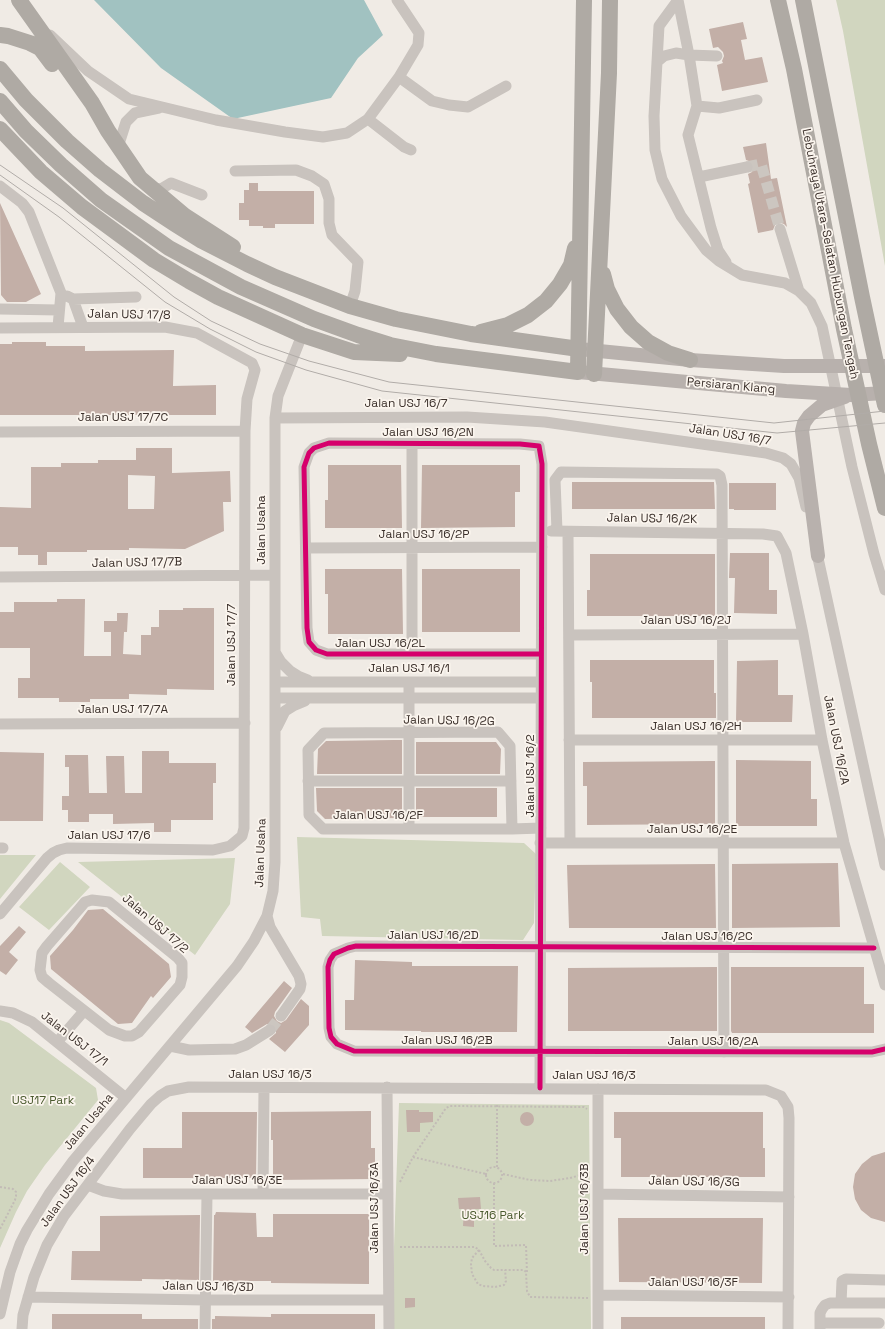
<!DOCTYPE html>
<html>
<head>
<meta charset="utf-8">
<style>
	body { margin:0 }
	canvas { display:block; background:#f0ebe5 }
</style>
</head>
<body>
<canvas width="885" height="1329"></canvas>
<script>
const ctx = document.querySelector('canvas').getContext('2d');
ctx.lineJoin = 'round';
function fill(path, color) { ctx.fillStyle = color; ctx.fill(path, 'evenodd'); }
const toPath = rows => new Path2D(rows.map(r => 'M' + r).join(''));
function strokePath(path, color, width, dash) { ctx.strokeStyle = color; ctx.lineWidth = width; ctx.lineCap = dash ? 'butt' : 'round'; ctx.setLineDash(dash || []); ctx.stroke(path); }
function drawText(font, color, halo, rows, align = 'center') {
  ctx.font = font + ' "Space Grotesk",sans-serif'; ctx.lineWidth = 3.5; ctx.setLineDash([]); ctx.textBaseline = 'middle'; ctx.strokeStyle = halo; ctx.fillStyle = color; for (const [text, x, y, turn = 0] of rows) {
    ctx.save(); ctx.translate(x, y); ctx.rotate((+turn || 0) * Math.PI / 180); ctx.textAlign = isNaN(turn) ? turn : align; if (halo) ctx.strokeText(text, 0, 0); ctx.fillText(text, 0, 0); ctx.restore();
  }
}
const green = toPath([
	[836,0,885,0,885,266,843,31],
	[297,837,524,843,536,854,534,923,523,940,322,936,320,919,301,917],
	[0,855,36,855,0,899],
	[235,858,230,904,195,955,78,862],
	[60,862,90,887,49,930,19,907],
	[0,1020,9,1023,96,1088,98,1100,45,1165,27,1191,16,1212,0,1248],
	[399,1103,589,1105,591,1329,394,1329,394,1247]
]);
const water = toPath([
	[94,0,364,0,383,35,358,58,331,98,233,119,161,68]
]);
const building = toPath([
	[743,22,747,39,741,40,745,60,762,57,768,82,722,91,717,65,723,63,722,61,724,56,723,52,718,47,713,48,709,29],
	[766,143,771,179,777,178,787,227,784,224,778,222,775,225,773,230,758,233,748,184,750,183,748,174,752,172,754,166,752,162,746,160,743,147],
	[249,183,258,183,258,191,314,191,314,224,275,224,275,228,263,228,263,226,249,226,249,220,239,220,239,203,244,203,244,190,249,190],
	[0,203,41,294,26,302,7,302,1,295],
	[12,342,46,342,46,346,85,346,85,351,174,350,173,386,216,385,216,415,0,415,0,344,12,344],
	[136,448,172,448,172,473,230,471,231,502,223,502,224,531,185,549,129,548,129,550,87,550,87,552,47,552,47,565,38,565,38,555,18,555,18,547,0,547,0,507,31,508,31,467,61,467,61,463,98,463,98,460,136,460],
	[128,475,155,476,154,509,128,509],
	[328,465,401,465,402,528,325,528,325,500,328,500],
	[422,465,520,465,520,492,515,492,515,527,421,528],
	[572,482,714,482,715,509,572,509],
	[729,483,776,483,776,510,734,510,734,509,729,509],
	[730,553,769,553,769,590,777,590,777,614,734,613,735,578,729,578],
	[590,554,715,554,715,616,587,616,587,590,590,590],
	[325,569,402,569,403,634,328,634,328,594,325,594],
	[422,569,520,569,520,632,422,632],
	[57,599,85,599,84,656,111,656,111,632,104,632,104,621,117,621,117,613,128,613,127,632,124,632,123,654,141,655,141,635,151,635,151,627,159,627,159,610,183,610,183,608,214,608,214,690,167,689,167,695,129,694,129,699,90,699,90,702,59,702,59,698,18,698,18,678,30,678,30,648,0,648,0,612,14,612,14,602,57,602],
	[590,660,714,660,714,693,716,693,716,718,592,718,592,682,590,682],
	[778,660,778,695,793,695,792,722,736,722,737,661],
	[394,740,402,740,402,774,317,774,318,749,326,741],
	[416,742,496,742,501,749,500,774,416,774],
	[142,751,169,751,169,763,216,763,216,783,213,783,213,820,171,820,171,832,154,832,154,823,113,824,113,814,89,814,89,822,68,822,68,810,62,810,62,796,69,796,69,767,65,767,65,755,88,755,89,793,107,793,106,756,124,756,125,793,142,793],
	[0,752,44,753,43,821,0,821],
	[736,760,811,761,811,799,817,799,817,826,736,826],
	[715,761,715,824,587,825,587,786,583,786,583,762],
	[316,788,402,788,402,818,325,819,317,811],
	[416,788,497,788,497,817,416,817],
	[838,863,840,927,732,928,732,864],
	[715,864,716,928,569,928,567,865],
	[103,909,169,964,171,977,153,998,151,996,132,1023,118,1024,51,969,50,956,73,930,88,910],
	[19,926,26,932,9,952,18,960,6,975,0,971,0,946],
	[355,960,412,962,412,966,518,966,517,1032,421,1032,421,1031,345,1030,345,1000,354,1000],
	[717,967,717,1031,568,1031,568,968],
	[731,967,864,967,864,1004,874,1004,874,1033,732,1033,731,1031],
	[284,981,292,988,275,1012,274,1016,277,1021,281,1023,286,1020,301,999,309,1006,309,1025,285,1052,269,1039,276,1033,276,1027,274,1024,267,1024,252,1033,245,1027],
	[406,1110,419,1110,419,1112,433,1112,433,1122,420,1123,420,1132,407,1132],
	[371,1111,371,1148,375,1148,375,1179,273,1180,273,1140,271,1140,271,1112],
	'520 1119a7 7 0 1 1 14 0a7 7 0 1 1-14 0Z',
	[182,1112,257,1112,256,1178,143,1178,143,1148,182,1148],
	[614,1112,763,1112,763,1148,765,1148,765,1177,621,1177,621,1138,614,1138],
	[885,1152,885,1222,871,1218,861,1210,855,1199,853,1187,855,1174,862,1164,872,1156],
	[480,1197,481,1209,474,1209,474,1227,463,1226,464,1209,459,1209,458,1198],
	[216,1212,256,1213,257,1237,273,1237,273,1214,369,1214,369,1284,271,1283,271,1281,213,1281,214,1215,215,1215],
	[200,1215,199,1280,142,1279,142,1281,71,1280,72,1251,100,1251,100,1216],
	[618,1218,763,1218,762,1283,619,1282],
	[405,1298,415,1298,415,1307,405,1308],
	[52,1314,142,1314,142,1319,198,1319,198,1329,52,1329],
	[271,1314,375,1314,375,1329,212,1329,212,1319,215,1319,215,1316,271,1317],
	[621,1317,765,1317,765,1329,621,1329]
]);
const minorTunnel = toPath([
	[747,167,761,164,780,229],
	[270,1030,281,1016]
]);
const path = toPath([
	[413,1157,486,1174],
	'486 1175a8 8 0 1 1 16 0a8 8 0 1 1-16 0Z',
	[497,1167,497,1105],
	[503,1174,530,1180,550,1181,570,1178,588,1173],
	[400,1182,413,1157,446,1108,450,1106,584,1107,587,1109],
	[494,1183,494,1246,526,1245,527,1273],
	[0,1187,13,1189,16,1192,16,1196,15,1200,0,1229],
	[400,1247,475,1247,479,1250,485,1261,491,1268,494,1270,524,1270,526,1272,527,1291,530,1297,588,1298],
	[479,1250,472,1258,471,1264,472,1274,478,1284,483,1286,495,1287,504,1285,506,1281,505,1270]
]);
const minor = toPath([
	[678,0,659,26,654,116,655,150,662,179,681,216,706,250,719,261,742,275,785,283,799,291,811,303,822,326,852,467,874,554,885,590],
	[678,0,689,55,697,106,688,135,711,228,718,250,726,262],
	[50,35,88,71,129,99,216,120,285,132,323,137,347,133,368,119,399,77,418,45,419,33,397,0],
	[658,61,664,56,676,53,689,55,717,56],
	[399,77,432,101,449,105,468,107,506,86],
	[697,106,719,108,757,100],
	[368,119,404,147,411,150],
	[118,147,126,122,135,113,159,108],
	[235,171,296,170,312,176,324,184,329,199,329,223,332,235,358,262,355,291,350,306],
	[699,177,747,167],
	[0,186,22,203,29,212,61,293,58,327],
	[151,188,161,189,171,183,202,195],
	[780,229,799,291],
	[67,296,73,299,83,327],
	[73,299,136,297],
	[0,309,59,310],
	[0,328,165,327,197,333,252,363,255,370,247,399,245,431,244,828,242,836,230,846,213,850,67,848,59,850,53,853,47,858,0,914],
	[275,418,467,417,545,422,766,453,783,458,791,464,799,478,806,507],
	[0,432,245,431],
	[412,443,412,654],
	[551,531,763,534,777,536,786,553,803,634,822,740,844,843,885,985],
	[557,531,555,480,561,472,717,474,720,476,722,485,724,1052],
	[568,532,570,843],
	[306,548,542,547],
	[816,549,885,865],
	[0,577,275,575],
	[569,635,803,634],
	[275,652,281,662,290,671,298,676,308,680],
	[276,682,541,682],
	[276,698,541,698],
	[0,724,245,723],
	[277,727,285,711,293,706,305,701],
	[569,740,822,740],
	[308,781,511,781],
	[409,829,409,682],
	[512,829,510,746,498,732,324,733,308,750,309,815,323,829,512,829,541,828],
	[540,843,844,843],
	[0,848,3,848],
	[92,900,109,902,178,958,182,963,182,977,180,985,139,1032,132,1036,125,1036,109,1030,49,983,42,977,40,970,42,953,47,946,80,908,85,902,92,900],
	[267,916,270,927,299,976,301,984,300,989,281,1016],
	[874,948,356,946,348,948,334,954,330,960,328,967,329,1028,331,1037,337,1044,354,1051,872,1052,885,1049],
	[0,1011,13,1013,32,1022,126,1098],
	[58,1041,84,1011],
	[170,1046,189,1050,235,1049,246,1045,270,1030],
	[387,1087,389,1329],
	[540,1088,542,464,539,446,520,444,329,443,314,448,309,453,304,467,307,628,309,642,316,650,327,654,541,654],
	[88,1185,104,1191,122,1194,388,1194],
	[263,1194,264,1088],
	[598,1194,789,1197],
	[598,1295,789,1297],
	[28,1297,205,1300,388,1300],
	[841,1303,842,1281,846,1279,885,1280],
	[0,1314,10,1272,20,1244,27,1230,49,1194,73,1161,237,966,254,941,267,916,273,891,275,862,275,418,278,396,302,335],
	[820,1323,879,1323],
	[22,1329,23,1315,34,1277,47,1245,64,1216,130,1129,151,1104,160,1096,168,1091,189,1087,766,1090,781,1096,788,1107,789,1118,788,1329],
	[205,1329,207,1194],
	[598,1329,598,1089],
	[820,1329,820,1313,822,1309,825,1305,830,1303,885,1303]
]);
const major = toPath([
	[579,349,690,360,784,366,885,366],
	[578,372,786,391,851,395,885,393],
	[818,556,802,431,804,423,809,416,822,405,845,397]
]);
const highway = toPath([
	[19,0,92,103,108,131,140,178,185,216,233,247],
	[778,0,794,69,844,329,869,444,885,508],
	[803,0,862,297,885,405],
	[0,35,8,36,30,43,40,48,52,64],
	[0,69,26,100,67,141,100,170,143,203,175,224,202,241,247,264,275,277,350,306,396,319,471,334,579,349],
	[0,101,26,131,61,165,101,200,169,248,241,287,314,319,358,335,390,345,436,354,578,372,584,0],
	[0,129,41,172,82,207,154,260,189,281,218,297,302,335,354,352,400,354],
	[603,274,607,289,617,309,631,327,648,342,668,353,690,360],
	[481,332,508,325,528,315,546,301,560,284,571,265,575,248],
	[594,374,609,73,610,0]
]);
const tram = toPath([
	[0,165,63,208,174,297,211,321,260,344,309,361,389,382,774,423,885,411],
	[0,175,59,217,165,302,210,329,256,352,306,370,382,391,777,433,885,423]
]);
const cycleway = toPath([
	[874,948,356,946,348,948,334,954,330,960,328,967,329,1028,331,1037,337,1044,354,1051,872,1052,885,1049],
	[540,1088,542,464,539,446,520,444,329,443,314,448,309,453,304,467,307,628,309,642,316,650,327,654,541,654]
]);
const streetNames = [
	["Lebuhraya Utara–Selatan Hubungan Tengah",830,254,79],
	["Jalan USJ 17/8",129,315,1],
	["Persiaran Klang",731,386,5],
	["Jalan USJ 16/7",406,404],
	["Jalan USJ 17/7C",123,418],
	["Jalan USJ 16/2N",428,433],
	["Jalan USJ 16/7",730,435,9],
	["Jalan USJ 16/2K",652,519,1],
	["Jalan Usaha",262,530,-90],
	["Jalan USJ 16/2P",424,535],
	["Jalan USJ 17/7B",137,563,-1],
	["Jalan USJ 16/2J",686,621],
	["Jalan USJ 16/2L",380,644],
	["Jalan USJ 17/7",232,645,-90],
	["Jalan USJ 16/1",409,669],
	["Jalan USJ 17/7A",123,710],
	["Jalan USJ 16/2G",449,721,1],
	["Jalan USJ 16/2H",696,727],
	["Jalan USJ 16/2A",836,740,79],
	["Jalan USJ 16/2",531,776,-90],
	["Jalan USJ 16/2F",378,816],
	["Jalan USJ 16/2E",692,830],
	["Jalan USJ 17/6",109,836],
	["Jalan Usaha",261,853,-88],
	["Jalan USJ 17/2",155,924,41],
	["Jalan USJ 16/2D",433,936],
	["Jalan USJ 16/2C",707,937],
	["Jalan USJ 17/1",74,1039,38],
	["Jalan USJ 16/2B",447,1041],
	["Jalan USJ 16/2A",713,1042],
	["Jalan USJ 16/3",270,1075],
	["Jalan USJ 16/3",594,1076],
	["Jalan Usaha",89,1122,-50],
	["Jalan USJ 16/3E",237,1181],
	["Jalan USJ 16/3G",694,1182,1],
	["Jalan USJ 16/4",68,1192,-54],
	["Jalan USJ 16/3A",375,1208,-90],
	["Jalan USJ 16/3B",585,1209,-90],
	["Jalan USJ 16/3F",693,1283],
	["Jalan USJ 16/3D",208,1287,1]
];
const parkNames = [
	["USJ17 Park",43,1101],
	["USJ16 Park",493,1216]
];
fill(green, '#d1d6bf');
fill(water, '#a1c2c1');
fill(building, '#c3afa7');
strokePath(minorTunnel, '#ccc6c0', 11, [11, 5.5]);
strokePath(path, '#c2bbb6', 2, [2, 2]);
strokePath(minor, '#c9c3be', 11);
strokePath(major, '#b8b1ad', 14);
strokePath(highway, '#afaaa4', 16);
strokePath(tram, '#b1aca8', 1);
strokePath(cycleway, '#d6006c', 5);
drawText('12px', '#3b302b', '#fbf5ee', streetNames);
drawText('12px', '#4a5a2e', '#fbf5ee', parkNames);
</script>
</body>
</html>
